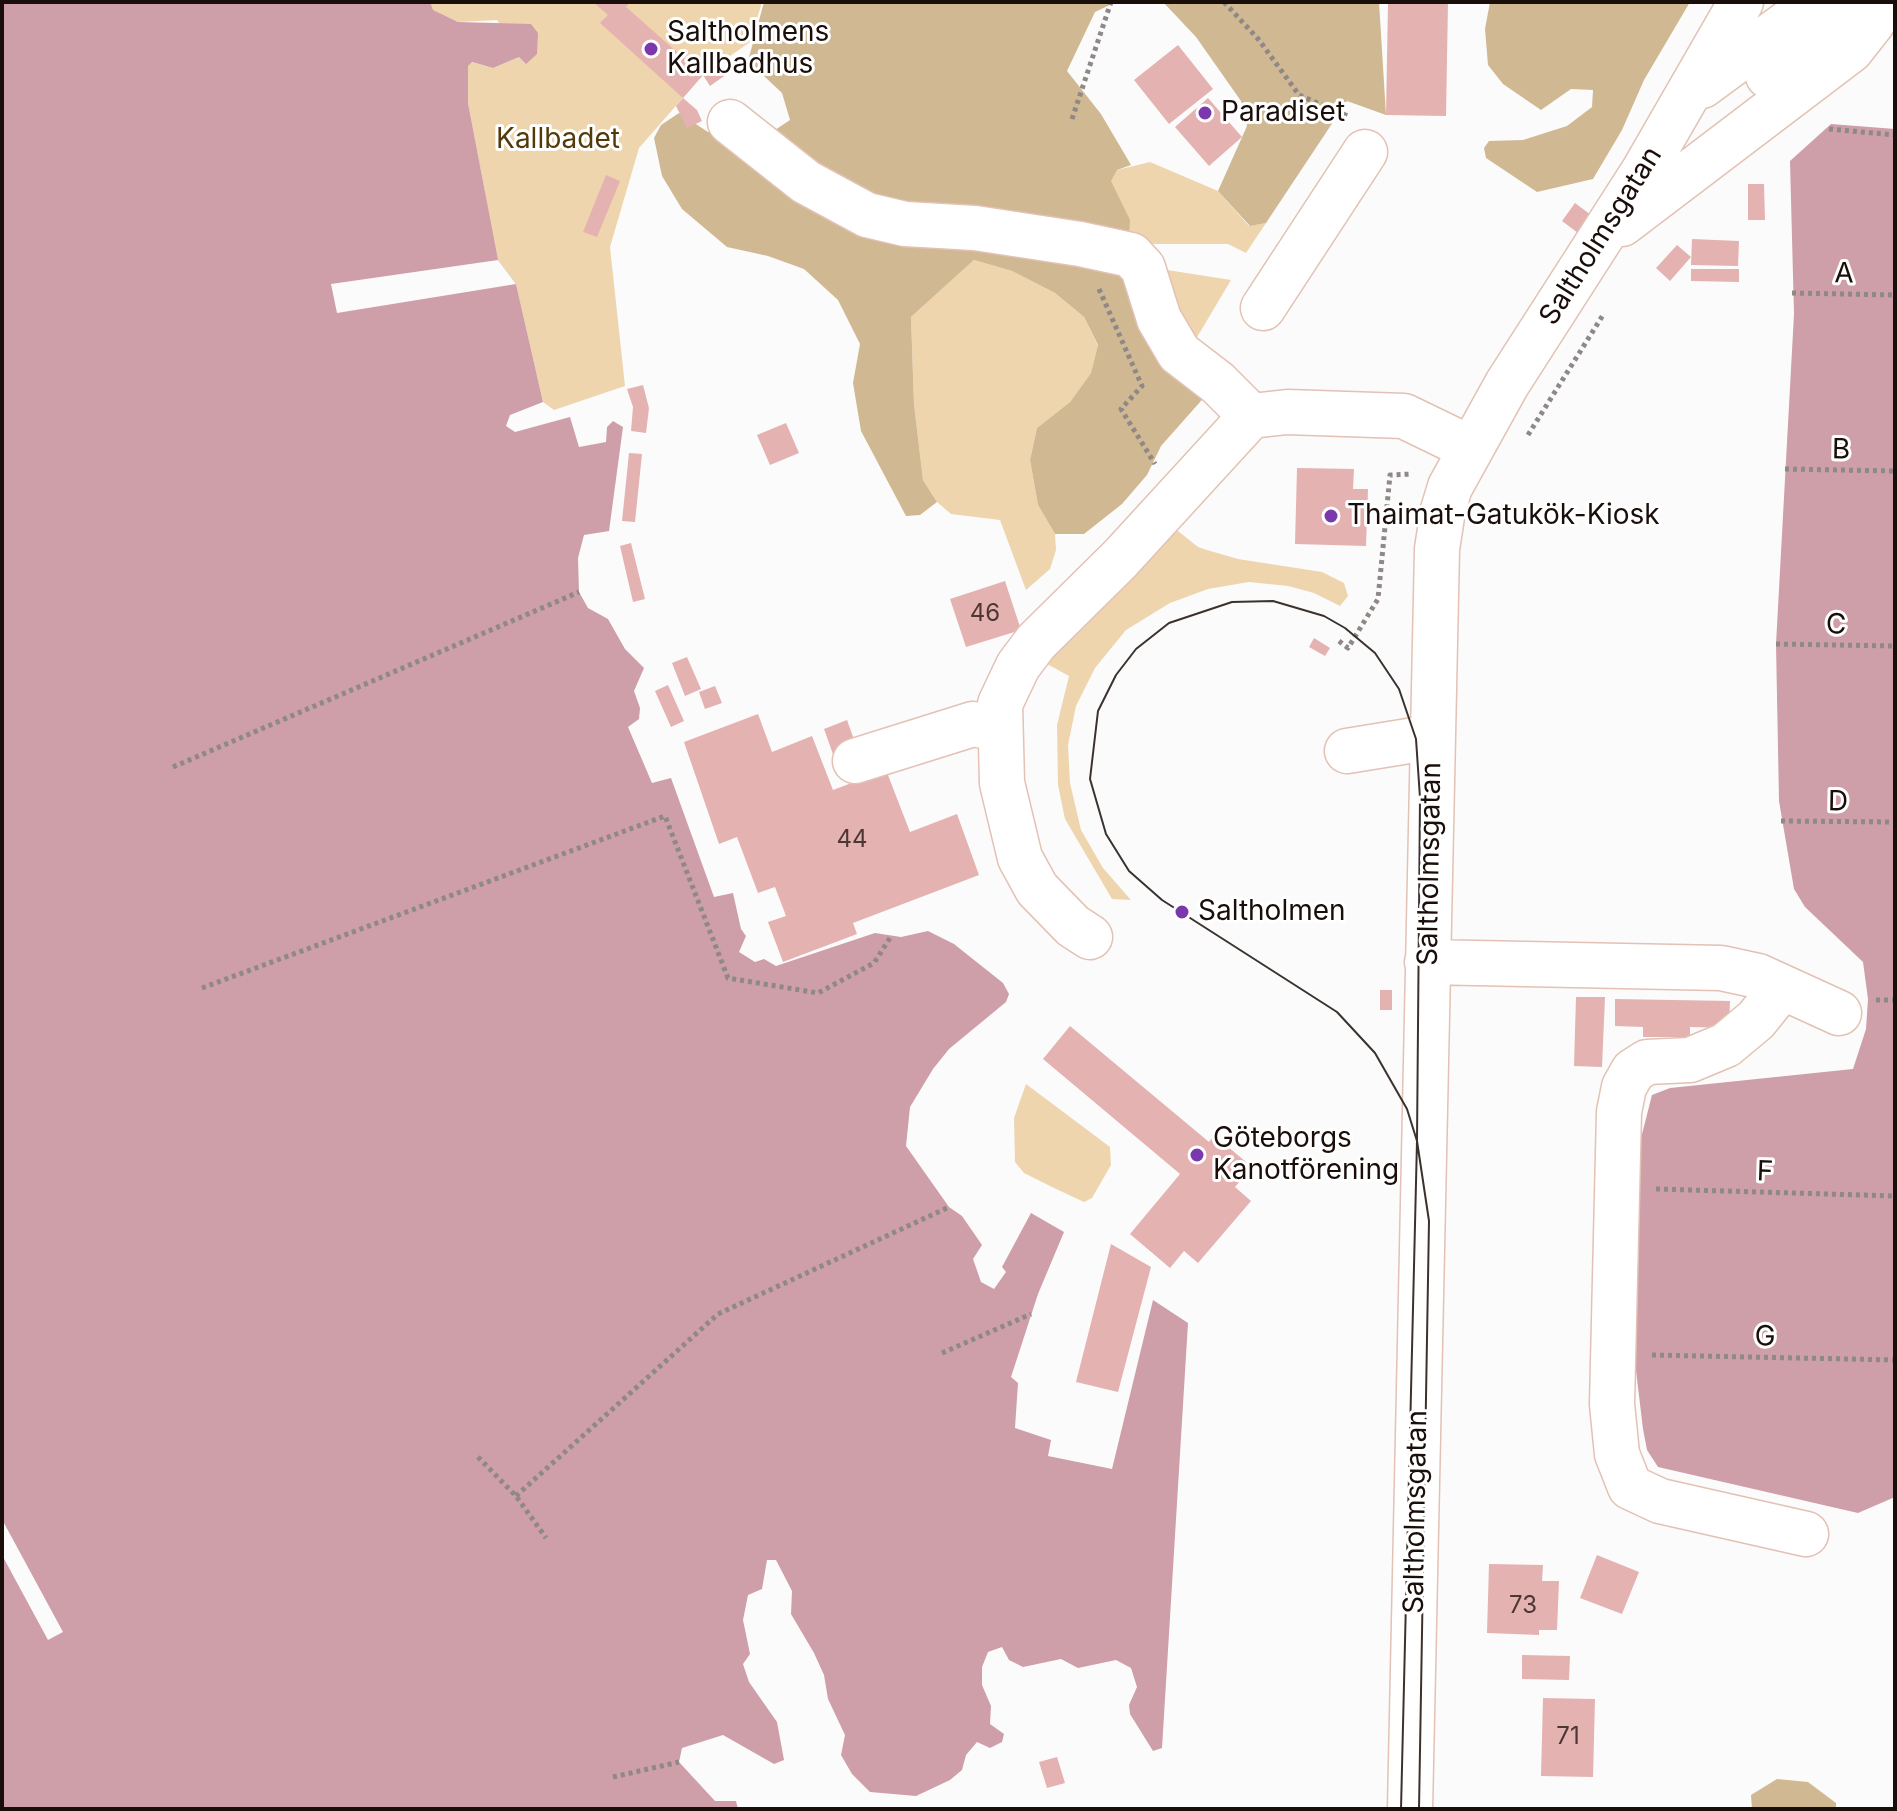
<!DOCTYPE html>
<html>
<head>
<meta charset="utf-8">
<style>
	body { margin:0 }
	#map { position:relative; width:1897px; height:1811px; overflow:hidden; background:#fbfbfb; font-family:Inter,sans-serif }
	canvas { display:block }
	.frame { position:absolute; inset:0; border:4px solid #190e0a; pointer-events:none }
</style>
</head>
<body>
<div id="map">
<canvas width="1897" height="1811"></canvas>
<div class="frame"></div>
</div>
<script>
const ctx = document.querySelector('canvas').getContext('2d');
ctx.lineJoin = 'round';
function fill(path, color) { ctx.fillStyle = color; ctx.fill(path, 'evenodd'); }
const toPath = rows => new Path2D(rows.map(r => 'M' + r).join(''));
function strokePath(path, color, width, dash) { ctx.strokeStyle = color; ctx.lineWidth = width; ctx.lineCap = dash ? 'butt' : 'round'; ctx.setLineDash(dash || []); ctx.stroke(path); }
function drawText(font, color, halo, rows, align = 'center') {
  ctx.font = font + ' Inter,sans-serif'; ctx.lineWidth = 6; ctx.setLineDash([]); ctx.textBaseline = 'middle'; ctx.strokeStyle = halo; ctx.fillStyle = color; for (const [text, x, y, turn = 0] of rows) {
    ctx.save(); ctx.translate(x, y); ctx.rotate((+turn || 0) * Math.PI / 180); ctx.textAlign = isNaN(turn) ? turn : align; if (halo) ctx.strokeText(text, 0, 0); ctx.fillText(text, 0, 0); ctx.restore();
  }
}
const green = toPath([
	[430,2,762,2,750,42,703,75,639,148,610,247,625,386,554,410,543,402,516,284,337,313,485,193,468,103,468,66,471,62,493,68,519,57,526,64,497,20,458,22,432,10],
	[1150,162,1218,191,1249,226,1266,223,1246,253,1228,244,1140,244,1129,236,1110,181,1117,170],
	[974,260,1012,271,1055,293,1084,317,1098,346,1091,373,1070,402,1037,428,1030,460,1038,505,1055,534,1056,550,1050,569,1026,590,1000,520,951,514,937,502,923,480,914,404,911,317],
	[1129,264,1231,280,1193,344],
	[1173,527,1198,547,1207,550,1238,559,1322,572,1344,583,1348,596,1340,606,1314,593,1288,586,1249,582,1208,589,1170,603,1126,630,1095,668,1076,706,1068,745,1070,783,1081,830,1103,868,1131,900,1112,899,1065,819,1058,785,1057,725,1069,676,1047,664,1065,637],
	[1026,1084,1110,1147,1111,1165,1092,1198,1084,1202,1054,1188,1024,1173,1015,1162,1014,1118]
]);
const forest = toPath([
	[764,2,1116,2,1095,12,1067,71,1101,114,1131,165,1117,170,1111,181,1130,220,1129,236,1208,393,1161,446,1147,475,1122,504,1084,534,1055,534,1038,505,1030,460,1037,428,1070,402,1091,373,1098,345,1084,317,1055,293,1012,271,974,260,911,317,914,404,923,480,937,502,920,515,906,516,861,431,853,383,860,344,838,300,804,269,768,256,727,247,682,209,662,176,654,138,661,125,679,113,708,132,760,140,790,120,782,93,748,61],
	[1163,2,1379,2,1386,115,1347,101,1266,223,1250,226,1218,191,1247,126,1241,101,1196,37],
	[1490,2,1690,2,1644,80,1622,130,1593,179,1537,192,1486,158,1484,148,1489,141,1523,140,1567,126,1592,107,1593,90,1571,89,1541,110,1503,84,1488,65,1485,29],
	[1777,1779,1808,1782,1836,1803,1836,1809,1752,1809,1751,1795]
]);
const water = toPath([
	[2,2,430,2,433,10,458,22,531,24,538,33,537,54,526,64,519,57,493,68,472,62,468,66,468,103,498,260,516,284,543,402,510,415,506,426,515,432,570,417,579,447,606,442,607,427,613,421,623,427,609,531,584,535,578,558,579,592,588,608,608,619,625,649,644,668,634,691,640,708,639,719,628,727,652,783,671,778,714,897,733,893,741,929,746,936,739,952,755,962,764,959,776,966,875,933,901,937,928,931,954,944,1003,983,1009,994,1006,1002,949,1049,933,1069,910,1107,906,1146,949,1207,962,1216,982,1245,973,1259,981,1282,994,1289,1006,1272,1002,1267,1031,1213,1064,1232,1038,1294,1011,1377,1018,1383,1015,1428,1051,1440,1048,1456,1112,1469,1153,1300,1188,1323,1162,1748,1153,1751,1130,1714,1129,1705,1137,1687,1131,1668,1116,1660,1078,1668,1061,1659,1023,1667,1009,1660,1002,1647,988,1652,982,1667,982,1685,991,1706,990,1724,1004,1734,1002,1742,990,1748,977,1742,966,1755,962,1770,950,1780,916,1796,870,1792,852,1774,841,1755,845,1735,828,1699,824,1675,814,1653,791,1614,792,1591,776,1560,767,1560,762,1589,748,1595,743,1620,750,1654,743,1664,749,1682,777,1722,784,1760,774,1764,723,1735,682,1748,679,1762,715,1801,736,1801,738,1809,2,1809],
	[1831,124,1895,129,1895,1497,1858,1513,1658,1467,1647,1450,1643,1429,1634,1354,1638,1150,1652,1095,1670,1088,1853,1069,1866,1029,1868,999,1863,962,1805,907,1794,889,1779,801,1776,644,1794,314,1790,161]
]);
const pier = toPath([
	[498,260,516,284,337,313,331,284],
	[4,1523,63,1632,48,1640,2,1555]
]);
const building = toPath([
	[593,2,630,2,626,7,703,75,683,98,600,23,608,15],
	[1388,2,1448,2,1446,116,1386,115],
	[1178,45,1213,89,1169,124,1134,80],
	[721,64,727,74,710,86,703,75],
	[683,98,697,110,702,121,687,128,676,106],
	[1208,98,1242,137,1209,166,1175,127],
	[606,175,620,181,597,237,583,232],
	[1748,184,1764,184,1765,220,1748,220],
	[1575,203,1591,215,1578,233,1562,221],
	[1692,239,1739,241,1738,266,1691,265],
	[1677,245,1691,257,1670,281,1656,268],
	[1691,269,1739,269,1739,282,1691,281],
	[643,385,649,408,646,433,631,431,633,407,627,389],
	[786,423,799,453,770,465,757,435],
	[629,453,642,454,635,522,622,521],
	[1297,468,1354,469,1353,489,1368,489,1366,546,1295,544],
	[631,543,645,599,633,602,620,546],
	[1005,581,1021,630,966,647,950,599],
	[1314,638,1330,648,1325,656,1309,647],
	[687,657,701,689,685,696,672,663],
	[668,685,684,721,671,727,655,691],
	[715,686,722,703,705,709,699,692],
	[758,714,772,752,812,736,833,790,886,770,910,832,957,814,979,875,853,923,857,934,783,962,768,922,786,916,775,887,758,893,737,837,719,844,684,742],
	[847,720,857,748,834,757,824,729],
	[1380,990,1392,990,1392,1010,1380,1010],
	[1576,997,1605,997,1602,1067,1574,1066],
	[1615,999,1730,1001,1729,1028,1690,1027,1690,1037,1643,1037,1643,1027,1615,1026],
	[1070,1026,1209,1142,1214,1135,1252,1167,1235,1187,1251,1201,1198,1263,1184,1251,1170,1268,1130,1234,1180,1174,1043,1059],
	[1111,1244,1151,1267,1118,1392,1076,1382],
	[1597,1555,1639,1572,1622,1614,1580,1598],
	[1489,1564,1543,1565,1542,1581,1559,1581,1557,1630,1539,1630,1539,1635,1487,1633],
	[1522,1655,1570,1656,1569,1680,1522,1679],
	[1543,1698,1595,1699,1593,1777,1541,1776],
	[1057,1757,1065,1783,1047,1788,1039,1762]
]);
const path = toPath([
	[1224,2,1259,40,1299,95,1350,117],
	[1072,119,1111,2],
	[1829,129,1895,135],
	[1099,289,1142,386,1121,409,1155,464],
	[1792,293,1895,295],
	[1528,435,1603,315],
	[1785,469,1895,471],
	[1339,641,1348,648,1378,599,1390,475,1412,474],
	[1776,644,1895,646],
	[173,767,579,592],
	[1781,821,1895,822],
	[202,988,665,816,728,978,818,993,874,963,890,938],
	[1876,1000,1895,1000],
	[1656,1189,1895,1196],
	[942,1353,1031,1314],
	[1652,1355,1895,1360],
	[478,1457,516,1496,546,1538],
	[516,1496,718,1314,949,1207],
	[613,1777,679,1762]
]);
const minor = toPath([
	[1768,76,1860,2],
	[1702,86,1816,2],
	[730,122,806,182,867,215,905,224,975,228,1080,244,1131,255,1143,268,1159,319,1179,353,1218,383,1251,416],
	[1622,224,1851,50,1873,22,1876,2],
	[1263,308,1365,152],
	[1347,751,1433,737],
	[855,761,973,724,1000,729],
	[1090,937,1073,926,1037,889,1020,858,1002,783,1000,704,1018,666,1036,642,1120,559,1251,416,1287,412,1404,416,1470,448],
	[1427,962,1721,968,1758,976,1839,1013],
	[1781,989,1756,1020,1726,1045,1690,1060,1647,1062,1633,1071,1624,1087,1619,1112,1612,1404,1617,1454,1630,1487,1660,1501,1806,1534],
	[1410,1809,1437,549,1443,510,1450,487,1507,384,1643,172,1741,2]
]);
const tram = toPath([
	[1401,1809,1417,1141,1420,798,1416,739,1399,689,1375,653,1345,628,1324,616,1273,601,1232,602,1169,623,1136,649,1116,675,1098,711,1090,779,1106,834,1129,871,1162,900,1337,1012,1375,1053,1407,1109,1417,1141,1429,1221,1419,1809]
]);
const markers = [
	[651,49,8,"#7b38ad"],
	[1205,113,8,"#7b38ad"],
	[1331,516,8,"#7b38ad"],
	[1182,912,8,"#7b38ad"],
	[1197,1155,8,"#7b38ad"]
];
const numberNames = [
	["46",985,614],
	["44",852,840],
	["73",1523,1606],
	["71",1568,1737]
];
const poiNames = [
	["Saltholmens",667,33],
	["Kallbadhus",667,65],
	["Paradiset",1221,113],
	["Thaimat-Gatukök-Kiosk",1347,516],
	["Saltholmen",1198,912],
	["Göteborgs",1213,1139],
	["Kanotförening",1213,1171]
];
const parkNames = [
	["Kallbadet",558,140]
];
const streetNames = [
	["Saltholmsgatan",1601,236,-58],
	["A",1844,274,1],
	["B",1841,450,1],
	["C",1836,625,1],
	["D",1838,802,1],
	["Saltholmsgatan",1430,864,-89],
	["F",1765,1172,2],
	["G",1765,1337,1],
	["Saltholmsgatan",1416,1512,-89]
];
fill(green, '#eed5ae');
fill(forest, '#d0b892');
fill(water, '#ce9ea9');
fill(pier, '#fbfbfb');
fill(building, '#e4b2b0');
strokePath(minor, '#e3c1b4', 47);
strokePath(path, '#8e8886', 5, [4, 4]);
strokePath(minor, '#fff', 44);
strokePath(tram, '#3b322e', 2);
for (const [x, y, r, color] of markers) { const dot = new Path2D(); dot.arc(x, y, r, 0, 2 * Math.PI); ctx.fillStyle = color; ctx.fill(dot); strokePath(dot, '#fff', 3); }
drawText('24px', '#4c3734', null, numberNames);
drawText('28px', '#190e0a', '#fff', poiNames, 'left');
drawText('28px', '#533a0a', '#fff', parkNames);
drawText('28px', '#190e0a', '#fff', streetNames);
</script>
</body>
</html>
